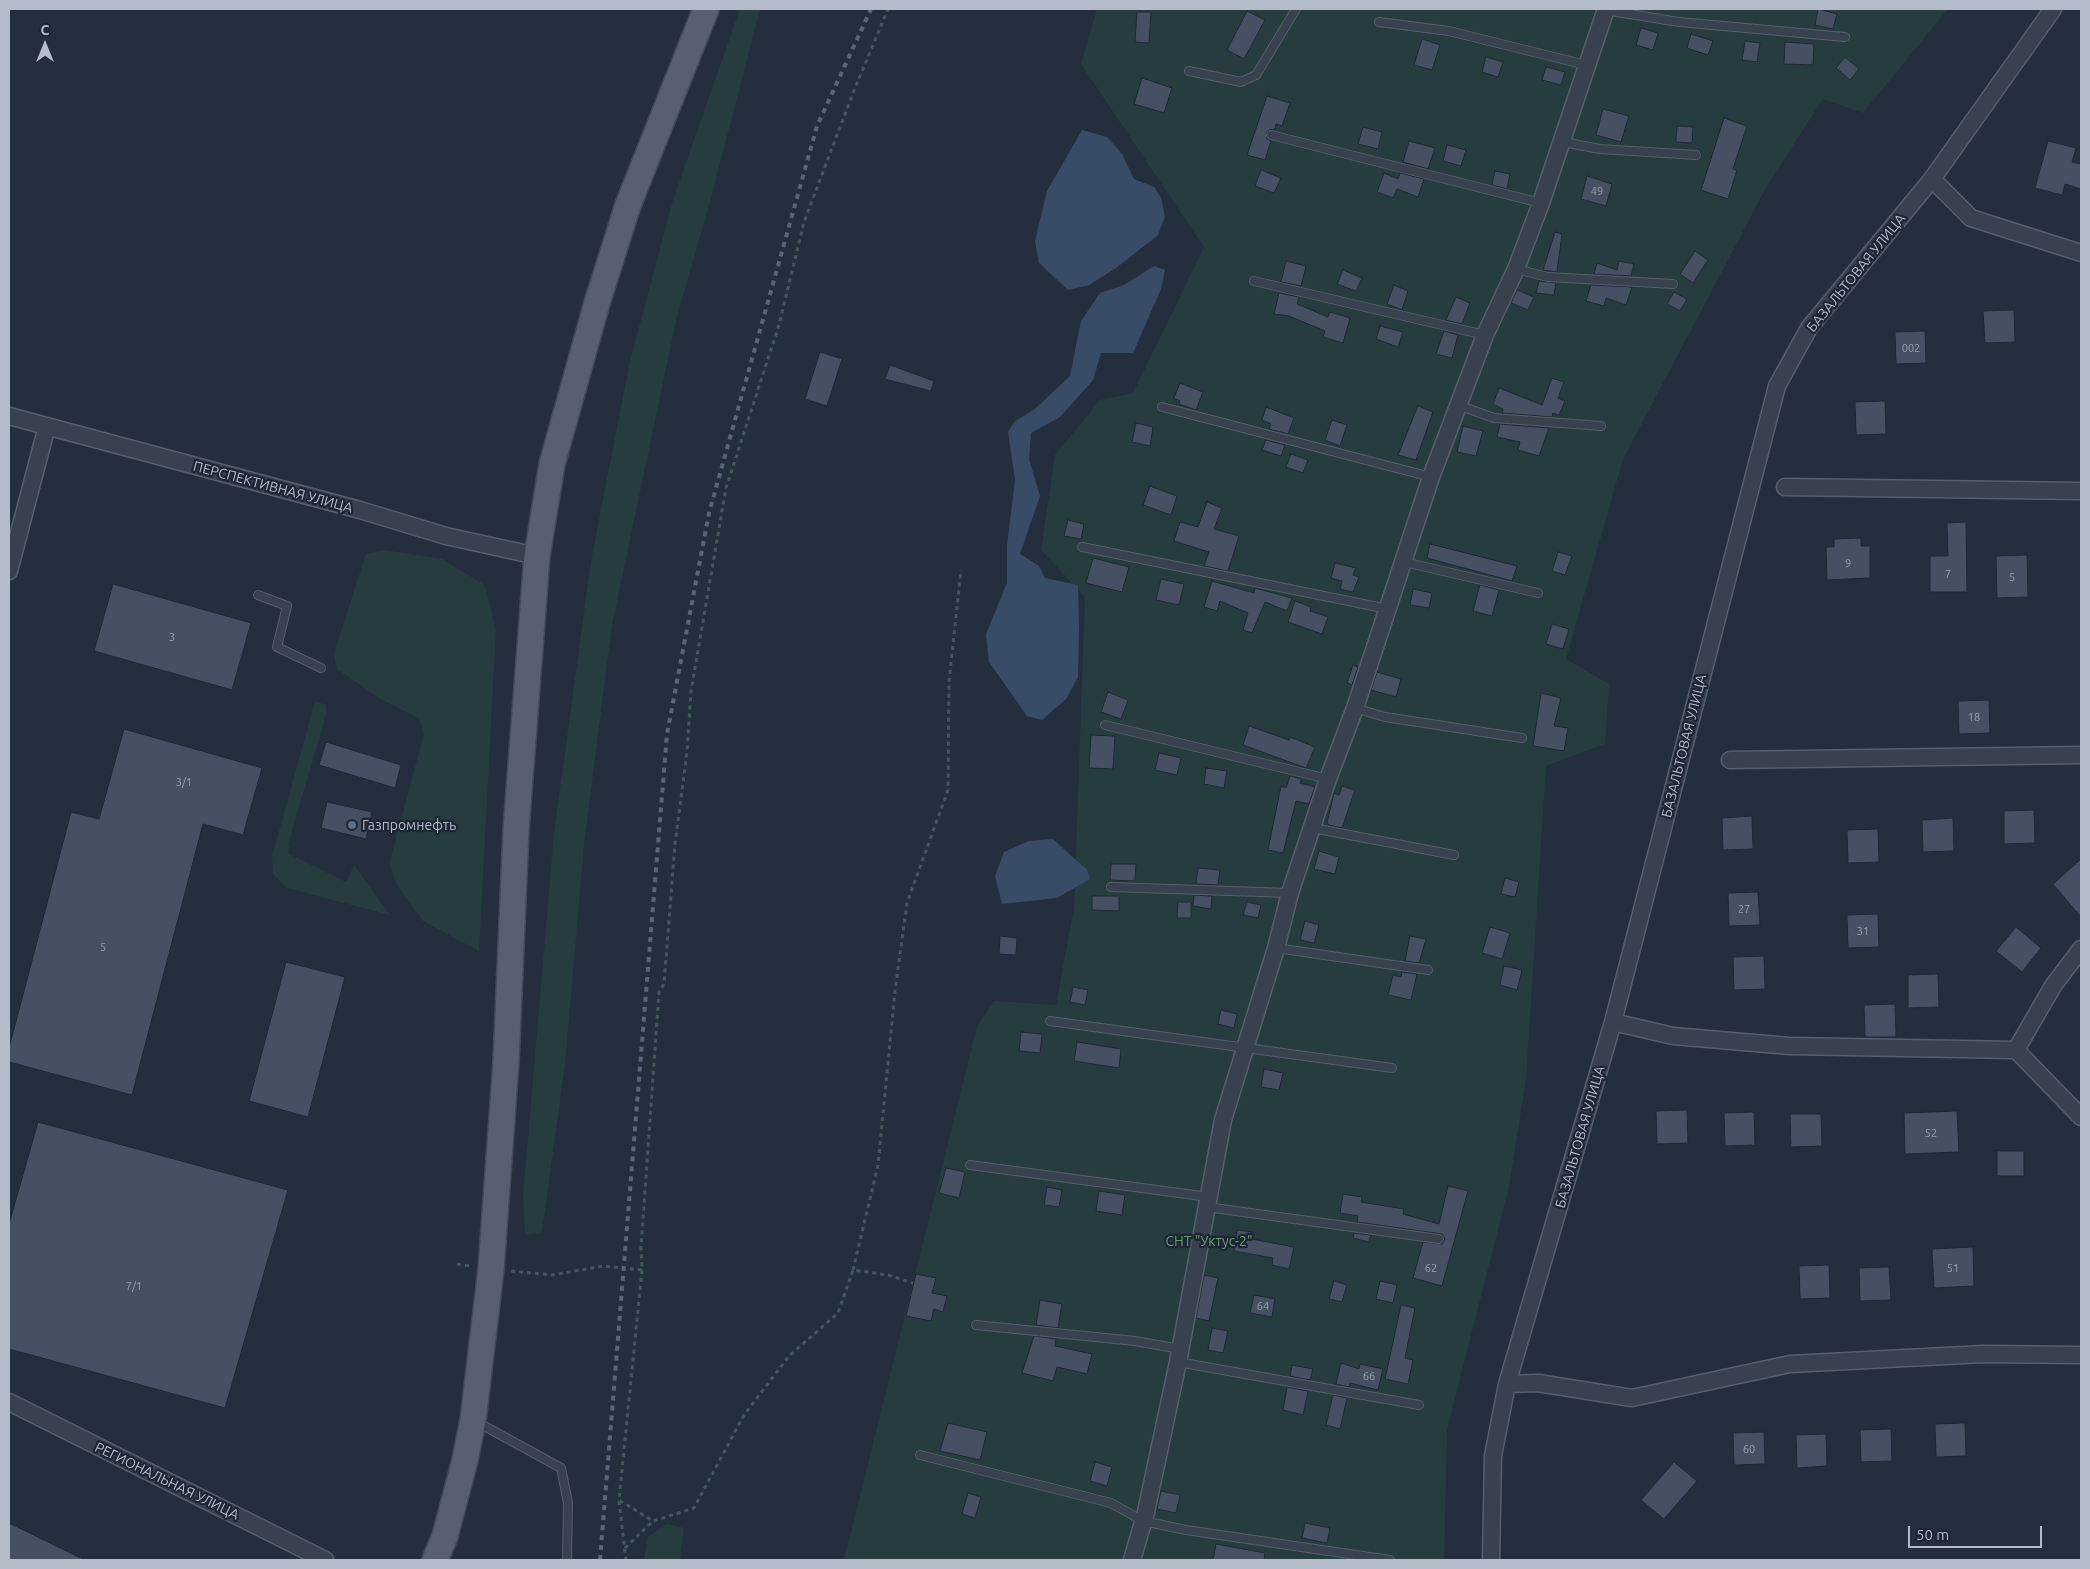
<!DOCTYPE html>
<html>
<head>
<meta charset="utf-8">
<style>
	body { margin:0 }
	#map { position:relative; width:2090px; height:1569px; overflow:hidden; background:#242f3e; font-family:Ubuntu,sans-serif }
	canvas { display:block }
	.frame { position:absolute; inset:0; border:10px solid #b4bcc9; pointer-events:none }
	.north { position:absolute; left:20px; top:20px; width:50px; height:50px; -webkit-text-stroke:4px #1d2633; paint-order:stroke; rotate:0deg; font-size:14px; font-weight:700; line-height:20px; text-align:center; color:#b4bcc9 }
	.north::after { content:''; display:block; margin:auto; width:18px; height:22px; background:#b4bcc9; clip-path:polygon(50% 0,100% 100%,50% 72%,0 100%) }
	.scale { position:absolute; left:1908px; top:1526px; width:134px; height:22px; box-sizing:border-box; border:2px solid #b4bcc9; border-top:0; padding-left:6px; font-size:15px; line-height:18px; white-space:nowrap; color:#b4bcc9; -webkit-text-stroke:4px #1d2633; paint-order:stroke }
</style>
</head>
<body>
<div id="map">
<canvas width="2090" height="1569"></canvas>
<div class="frame"></div>
<div class="north">С</div>
<div class="scale">50 m</div>
</div>
<script>
const ctx = document.querySelector('canvas').getContext('2d');
ctx.lineJoin = 'round';
function fill(path, color) { ctx.fillStyle = color; ctx.fill(path, 'evenodd'); }
const toPath = rows => new Path2D(rows.map(r => 'M' + r).join(''));
function strokePath(path, color, width, dash) { ctx.strokeStyle = color; ctx.lineWidth = width; ctx.lineCap = dash ? 'butt' : 'round'; ctx.setLineDash(dash || []); ctx.stroke(path); }
function drawText(font, color, halo, rows, align = 'center') {
  ctx.font = font + ' Ubuntu,sans-serif'; ctx.lineWidth = 4.5; ctx.setLineDash([]); ctx.textBaseline = 'middle'; ctx.strokeStyle = halo; ctx.fillStyle = color; for (const [text, x, y, turn = 0] of rows) {
    ctx.save(); ctx.translate(x, y); ctx.rotate((+turn || 0) * Math.PI / 180); ctx.textAlign = isNaN(turn) ? turn : align; if (halo) ctx.strokeText(text, 0, 0); ctx.fillText(text, 0, 0); ctx.restore();
  }
}
const green = toPath([
	[740,9,760,9,710,202,677,316,612,625,584,845,565,1064,542,1232,525,1235,523,1197,554,833,591,561,630,361,673,200],
	[1097,9,1948,9,1863,113,1823,99,1768,184,1623,459,1566,659,1609,684,1605,744,1546,766,1526,1079,1509,1186,1447,1430,1444,1560,844,1560,977,1026,994,1001,1056,1005,1074,908,1085,597,1041,550,1055,455,1100,400,1133,393,1204,247,1081,64],
	[384,550,442,559,485,585,496,629,479,951,423,921,397,885,389,864,424,734,420,719,379,698,337,669,334,653,366,554],
	[315,701,326,705,326,715,288,844,289,854,346,882,354,865,390,915,287,888,273,874,272,857],
	[667,1524,684,1528,680,1560,644,1560,648,1537]
]);
const water = toPath([
	[1082,130,1107,137,1122,154,1134,179,1154,187,1161,198,1165,217,1158,235,1116,268,1089,285,1068,290,1039,263,1035,241,1047,191],
	[1154,266,1165,270,1161,289,1133,353,1101,353,1093,380,1060,417,1031,433,1029,459,1040,496,1020,554,1039,566,1045,578,1078,585,1079,628,1078,677,1066,699,1042,720,1027,716,989,662,986,634,1007,583,1007,545,1015,480,1008,432,1014,422,1035,409,1070,376,1081,321,1100,293,1124,285],
	[1053,839,1087,870,1090,879,1057,898,1002,904,995,876,1004,852,1029,841]
]);
const building = toPath([
	[1818,9,1837,14,1833,29,1815,25,1818,9],
	[1247,11,1265,20,1244,59,1227,50,1247,11],
	[1137,12,1151,12,1149,43,1135,42,1137,12],
	[1641,28,1658,33,1653,50,1636,45,1641,28],
	[1691,34,1713,41,1708,55,1687,48,1691,34],
	[1422,39,1440,45,1432,70,1414,65,1422,39],
	[1745,41,1760,43,1757,62,1742,60,1745,41],
	[1785,42,1814,44,1813,65,1784,64,1785,42],
	[1486,57,1503,62,1498,77,1482,72,1486,57],
	[1845,57,1859,69,1850,80,1836,68,1845,57],
	[1546,67,1565,72,1561,85,1542,80,1546,67],
	[1142,78,1172,88,1164,113,1134,104,1142,78],
	[1267,96,1290,103,1282,126,1276,124,1275,129,1269,130,1266,133,1267,139,1271,141,1265,160,1247,155,1267,96],
	[1603,109,1629,116,1621,142,1596,135,1603,109],
	[1724,118,1747,126,1733,169,1737,170,1728,199,1701,190,1724,118],
	[1677,126,1693,127,1692,143,1676,142,1677,126],
	[1363,127,1382,132,1378,149,1358,144,1363,127],
	[1409,141,1435,148,1428,169,1403,162,1409,141],
	[2048,141,2076,148,2072,162,2081,164,2081,189,2065,184,2062,195,2035,188,2048,141],
	[1447,145,1466,150,1461,166,1443,161,1447,145],
	[1261,170,1281,178,1274,193,1255,186,1261,170],
	[1495,171,1510,174,1507,189,1492,185,1495,171],
	[1384,173,1398,179,1400,173,1424,179,1418,197,1397,189,1393,198,1377,192,1384,173],
	[1587,176,1612,184,1606,206,1581,199,1587,176],
	[1555,232,1562,234,1557,272,1543,270,1555,232],
	[1695,251,1708,260,1693,283,1680,274,1695,251],
	[1286,261,1306,266,1301,286,1281,282,1286,261],
	[1619,261,1634,264,1631,276,1594,274,1597,263,1617,270,1619,261],
	[1343,270,1362,278,1356,291,1337,284,1343,270],
	[1539,281,1556,283,1554,295,1536,293,1539,281],
	[1394,285,1408,291,1402,310,1387,304,1394,285],
	[1591,285,1632,287,1626,305,1606,298,1604,306,1586,301,1591,285],
	[1517,290,1534,297,1528,310,1511,303,1517,290],
	[1674,292,1687,299,1680,311,1667,304,1674,292],
	[1279,293,1299,297,1297,304,1328,317,1330,312,1350,318,1343,343,1323,337,1325,331,1289,316,1274,314,1279,293],
	[1456,297,1470,303,1462,324,1446,320,1456,297],
	[2014,310,2015,342,1985,343,1983,311,2014,310],
	[1380,326,1403,332,1398,347,1376,339,1380,326],
	[1444,331,1458,335,1452,358,1436,354,1444,331],
	[1925,331,1926,363,1896,364,1895,332,1925,331],
	[820,352,842,359,827,406,805,399,820,352],
	[890,365,934,381,931,391,885,379,890,365],
	[1552,378,1564,382,1558,398,1565,401,1559,415,1553,413,1552,417,1502,413,1503,409,1493,404,1499,388,1542,405,1552,378],
	[1180,383,1203,392,1196,410,1179,404,1180,401,1174,398,1180,383],
	[1885,401,1886,434,1856,435,1855,402,1885,401],
	[1418,406,1433,412,1416,460,1398,455,1418,406],
	[1266,407,1294,418,1288,434,1269,429,1271,424,1262,420,1266,407],
	[1332,420,1347,425,1340,446,1325,440,1332,420],
	[1136,423,1153,427,1150,446,1132,442,1136,423],
	[1500,424,1549,428,1539,456,1518,450,1520,442,1497,437,1500,424],
	[1463,426,1483,431,1476,456,1457,452,1463,426],
	[1266,440,1285,445,1281,456,1262,450,1266,440],
	[1291,454,1308,460,1303,473,1286,467,1291,454],
	[1150,486,1177,496,1171,515,1143,505,1150,486],
	[1207,502,1222,508,1214,529,1239,536,1228,571,1204,566,1209,552,1174,541,1180,522,1198,527,1207,502],
	[1068,520,1084,524,1081,539,1064,536,1068,520],
	[1966,522,1967,592,1930,592,1930,556,1948,556,1947,523,1966,522],
	[1861,538,1861,546,1870,546,1870,578,1827,580,1826,547,1834,547,1834,539,1861,538],
	[1430,544,1517,566,1512,581,1427,558,1430,544],
	[1558,552,1572,556,1565,575,1552,571,1558,552],
	[2027,555,2028,597,1997,598,1996,556,2027,555],
	[1093,558,1129,567,1122,592,1086,583,1093,558],
	[1335,563,1356,568,1353,575,1359,577,1353,592,1340,589,1342,581,1331,578,1335,563],
	[1161,579,1184,584,1179,605,1156,600,1161,579],
	[1212,581,1254,593,1255,588,1292,598,1287,611,1265,602,1252,633,1243,630,1248,613,1220,601,1217,611,1204,607,1212,581],
	[113,584,251,623,232,690,94,651,113,584],
	[1480,585,1499,590,1492,616,1473,611,1480,585],
	[1413,589,1432,593,1429,608,1410,605,1413,589],
	[1295,601,1311,607,1310,611,1328,617,1322,634,1288,622,1295,601],
	[1552,624,1569,629,1563,649,1546,644,1552,624],
	[1353,665,1358,667,1352,685,1347,683,1353,665],
	[1377,672,1401,679,1396,697,1371,690,1377,672],
	[1108,692,1128,700,1121,719,1101,712,1108,692],
	[1541,693,1561,698,1554,726,1568,728,1564,751,1533,746,1541,693],
	[1989,700,1990,733,1959,734,1958,701,1989,700],
	[1249,726,1289,740,1290,737,1315,747,1306,768,1243,745,1249,726],
	[124,729,262,768,243,835,203,824,132,1095,9,1062,9,1048,71,812,99,819,124,729],
	[1091,735,1115,736,1113,769,1089,768,1091,735],
	[326,742,401,765,395,788,319,765,326,742],
	[1159,753,1181,758,1177,775,1155,770,1159,753],
	[1206,768,1227,771,1224,788,1204,784,1206,768],
	[1290,776,1302,779,1300,783,1315,787,1309,804,1296,801,1283,853,1268,850,1281,786,1286,788,1290,776],
	[1342,786,1355,790,1342,828,1329,825,1327,823,1334,793,1339,795,1342,786],
	[327,802,372,812,366,839,321,828,327,802],
	[2034,810,2035,843,2004,844,2004,811,2034,810],
	[1752,816,1753,849,1723,850,1722,818,1752,816],
	[1953,818,1954,851,1923,852,1922,820,1953,818],
	[1878,829,1879,862,1848,863,1847,830,1878,829],
	[1319,851,1339,857,1335,874,1314,869,1319,851],
	[2081,859,2081,917,2053,884,2081,859],
	[1111,864,1136,864,1135,881,1110,880,1111,864],
	[1198,868,1220,870,1218,885,1196,884,1198,868],
	[1505,878,1519,882,1515,897,1501,894,1505,878],
	[1758,892,1760,925,1729,926,1728,893,1758,892],
	[1194,895,1212,896,1211,909,1193,906,1194,895],
	[1092,896,1119,896,1119,911,1092,910,1092,896],
	[1178,902,1191,902,1191,918,1177,918,1178,902],
	[1247,902,1261,905,1258,918,1243,915,1247,902],
	[1878,914,1879,947,1848,948,1847,915,1878,914],
	[1305,921,1319,925,1314,943,1300,940,1305,921],
	[1490,927,1510,933,1502,959,1482,953,1490,927],
	[2016,927,2041,948,2022,972,1996,951,2016,927],
	[1000,936,1017,938,1016,955,999,954,1000,936],
	[1410,936,1426,939,1419,963,1405,961,1410,936],
	[1764,956,1765,989,1734,990,1733,957,1764,956],
	[286,962,345,977,308,1117,249,1101,286,962],
	[1504,966,1522,970,1517,990,1500,985,1504,966],
	[1402,972,1417,974,1411,1000,1388,995,1393,975,1401,977,1402,972],
	[1938,974,1939,1007,1908,1008,1908,975,1938,974],
	[1073,987,1088,990,1085,1005,1070,1002,1073,987],
	[1895,1004,1896,1037,1865,1037,1864,1005,1895,1004],
	[1221,1010,1237,1014,1234,1028,1218,1024,1221,1010],
	[1021,1032,1042,1034,1040,1053,1019,1051,1021,1032],
	[1077,1042,1121,1049,1119,1068,1074,1061,1077,1042],
	[1264,1069,1283,1073,1279,1090,1261,1087,1264,1069],
	[1687,1110,1688,1143,1657,1144,1656,1111,1687,1110],
	[1957,1111,1959,1152,1905,1154,1904,1113,1957,1111],
	[1754,1112,1755,1145,1725,1146,1724,1113,1754,1112],
	[1790,1114,1821,1114,1822,1146,1791,1147,1790,1114],
	[38,1122,288,1190,225,1408,9,1349,9,1224,38,1122],
	[1997,1151,2024,1151,2024,1176,1997,1176,1997,1151],
	[946,1168,965,1172,959,1198,939,1193,946,1168],
	[1448,1186,1468,1191,1442,1286,1413,1278,1423,1242,1442,1244,1445,1239,1442,1234,1357,1222,1358,1216,1340,1213,1343,1194,1362,1197,1361,1202,1404,1209,1403,1214,1439,1224,1448,1186],
	[1047,1187,1062,1190,1059,1207,1044,1205,1047,1187],
	[1099,1191,1125,1195,1122,1215,1096,1211,1099,1191],
	[1237,1230,1253,1232,1252,1239,1294,1247,1289,1269,1272,1265,1273,1258,1234,1251,1237,1230],
	[1354,1233,1371,1235,1369,1242,1353,1238,1354,1233],
	[1973,1247,1974,1286,1934,1288,1932,1249,1973,1247],
	[1829,1265,1830,1298,1800,1299,1799,1266,1829,1265],
	[1889,1267,1891,1300,1860,1301,1859,1268,1889,1267],
	[916,1274,936,1278,932,1293,947,1296,943,1312,934,1309,931,1321,906,1316,916,1274],
	[1204,1275,1218,1278,1209,1321,1196,1318,1204,1275],
	[1334,1281,1347,1285,1342,1302,1329,1299,1334,1281],
	[1380,1281,1397,1285,1393,1303,1376,1299,1380,1281],
	[1254,1295,1275,1299,1272,1317,1250,1313,1254,1295],
	[1040,1300,1062,1304,1058,1328,1036,1325,1040,1300],
	[1401,1305,1415,1308,1405,1358,1413,1360,1408,1384,1385,1379,1401,1305],
	[1212,1328,1228,1331,1223,1353,1208,1350,1212,1328],
	[1034,1336,1056,1339,1055,1346,1092,1354,1087,1374,1057,1367,1053,1381,1022,1373,1034,1336],
	[1341,1363,1359,1369,1360,1364,1383,1369,1378,1390,1350,1383,1349,1387,1336,1384,1341,1363],
	[1292,1365,1313,1369,1310,1380,1290,1376,1292,1365],
	[1287,1387,1308,1391,1303,1415,1283,1410,1287,1387],
	[1333,1395,1347,1398,1340,1429,1326,1425,1333,1395],
	[948,1423,987,1432,980,1460,940,1451,948,1423],
	[1965,1423,1966,1456,1936,1457,1935,1424,1965,1423],
	[1891,1429,1892,1461,1861,1462,1860,1430,1891,1429],
	[1764,1432,1765,1464,1734,1465,1733,1433,1764,1432],
	[1826,1434,1827,1466,1797,1468,1796,1435,1826,1434],
	[1095,1462,1112,1467,1107,1486,1090,1481,1095,1462],
	[1674,1462,1697,1481,1664,1519,1641,1500,1674,1462],
	[1161,1491,1180,1495,1176,1513,1157,1509,1161,1491],
	[968,1493,981,1497,975,1518,962,1514,968,1493],
	[9,1523,85,1560,9,1560,9,1523],
	[1305,1523,1330,1528,1327,1543,1302,1538,1305,1523],
	[1216,1544,1265,1553,1264,1560,1213,1560,1216,1544]
]);
const path = toPath([
	[457,1264,470,1266],
	[642,1270,619,1500,653,1521,694,1508,744,1415,789,1356,838,1313,853,1270,888,1275,913,1283],
	[853,1270,878,1165,895,991,907,903,948,790,949,681,961,570],
	[511,1271,552,1275,603,1266,642,1270,641,1247,659,992,664,984,675,844,687,752,691,691,726,488,779,325,804,222,853,93,888,9],
	[619,1501,626,1560],
	[625,1548,653,1521]
]);
const service = toPath([
	[1605,10,1679,22,1845,37],
	[1379,22,1449,31,1586,65],
	[1189,71,1241,82,1256,75,1296,9],
	[1271,135,1541,203],
	[1563,142,1600,149,1696,155],
	[1516,269,1548,277,1673,284],
	[1254,281,1485,335],
	[1458,405,1494,418,1601,426],
	[1162,407,1431,477],
	[1082,547,1388,609],
	[1404,562,1538,593],
	[258,595,287,606,277,647,321,668],
	[1355,708,1385,717,1522,738],
	[1105,725,1328,779],
	[1313,828,1454,855],
	[1111,887,1290,893],
	[1276,948,1428,970],
	[1050,1021,1392,1068],
	[970,1165,1209,1197],
	[1207,1207,1439,1239],
	[976,1325,1135,1341,1180,1349],
	[1178,1362,1419,1405],
	[477,1422,561,1468,568,1503,567,1560],
	[920,1455,1111,1503,1143,1521,1186,1530,1390,1560]
]);
const minor = toPath([
	[1932,179,1971,218,2081,253],
	[9,416,360,510,446,536,537,556],
	[1785,487,2081,491],
	[9,571,47,426],
	[1730,760,2081,755],
	[1613,1022,1673,1036,1790,1046,2016,1050],
	[2016,1050,2053,986,2081,949],
	[2016,1050,2081,1117],
	[1507,1384,1538,1383,1632,1398,1790,1364,1984,1354,2081,1355],
	[9,1402,325,1560],
	[1132,1560,1146,1512,1178,1362,1223,1120,1276,948,1290,893,1328,779,1355,708,1431,477,1485,335,1516,269,1541,203,1606,9],
	[1491,1560,1493,1456,1507,1384,1613,1022,1777,386,1809,328,1932,179,2053,9]
]);
const primary = toPath([
	[435,1560,445,1536,465,1460,473,1420,491,1269,506,1062,516,830,537,556,552,464,597,303,628,205,706,9]
]);
const rail = toPath([
	[600,1560,667,734,709,513,817,126,871,9]
]);
const markers = [
	[352,825,5,"#5c6f8a"]
];
const numberNames = [
	["49",1597,191],
	["002",1911,348],
	["9",1848,563],
	["7",1948,574],
	["5",2012,577],
	["3",172,637],
	["18",1974,717],
	["3/1",184,782],
	["27",1744,909],
	["31",1863,931],
	["5",103,947],
	["52",1931,1133],
	["62",1431,1268],
	["51",1953,1268],
	["7/1",134,1286],
	["64",1263,1306],
	["66",1369,1376],
	["60",1749,1449]
];
const streetNames = [
	["БАЗАЛЬТОВАЯ УЛИЦА",1856,273,-51],
	["ПЕРСПЕКТИВНАЯ УЛИЦА",273,487,15],
	["БАЗАЛЬТОВАЯ УЛИЦА",1684,746,-76],
	["БАЗАЛЬТОВАЯ УЛИЦА",1580,1137,-74],
	["РЕГИОНАЛЬНАЯ УЛИЦА",167,1481,26]
];
const poiNames = [
	["Газпромнефть",362,825]
];
const parkNames = [
	["СНТ \"Уктус-2\"",1209,1241]
];
fill(green, '#263c3f');
fill(water, '#394c67');
fill(building, '#455162');
strokePath(building, '#1f2835', 1);
strokePath(service, '#565f6c', 10);
strokePath(minor, '#565f6c', 19);
strokePath(primary, '#414a57', 28);
strokePath(path, '#44595c', 3, [4, 4]);
strokePath(service, '#38414e', 8);
strokePath(minor, '#38414e', 16);
strokePath(primary, '#56606e', 25);
strokePath(rail, '#5a6575', 4, [5, 5]);
for (const [x, y, r, color] of markers) { const dot = new Path2D(); dot.arc(x, y, r, 0, 2 * Math.PI); ctx.fillStyle = color; ctx.fill(dot); strokePath(dot, '#1d2633', 2); }
drawText('11px', '#98a1af', null, numberNames);
drawText('14px', '#b4bcc9', '#1d2633', streetNames);
drawText('14px', '#b4bcc9', '#1d2633', poiNames, 'left');
drawText('14px', '#6b9a76', '#1d2633', parkNames);
</script>
</body>
</html>
